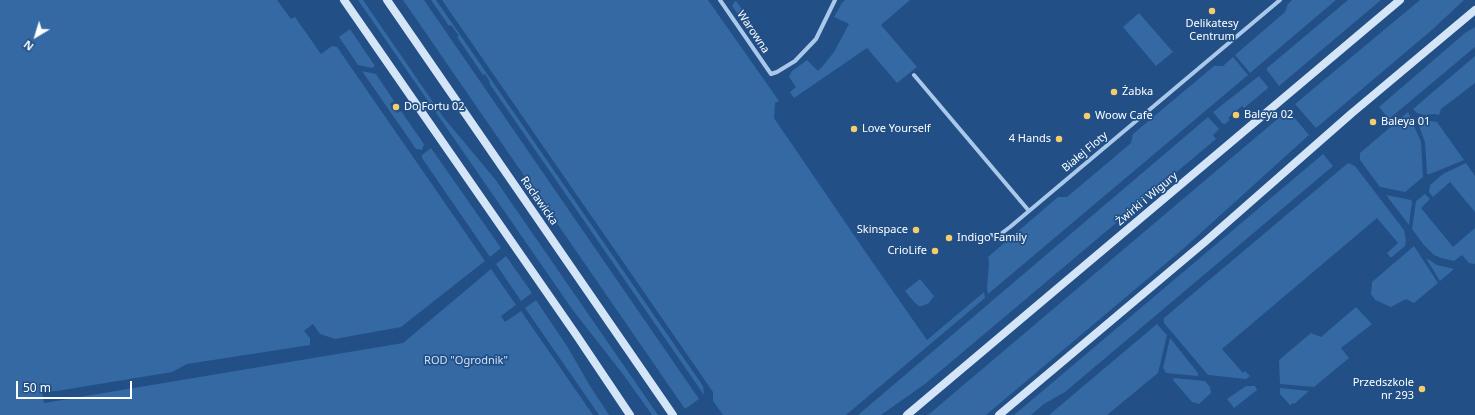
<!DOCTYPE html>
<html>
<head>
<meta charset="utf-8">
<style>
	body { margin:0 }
	#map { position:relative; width:1475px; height:415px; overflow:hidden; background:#214f86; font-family:"Noto Sans",sans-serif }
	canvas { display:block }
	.north { position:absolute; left:16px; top:16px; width:40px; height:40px; -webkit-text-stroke:3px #214f86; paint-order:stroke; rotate:218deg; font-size:11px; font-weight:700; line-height:16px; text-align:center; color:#fff }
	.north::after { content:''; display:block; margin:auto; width:14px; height:18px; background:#fff; clip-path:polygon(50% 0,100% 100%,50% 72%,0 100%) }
	.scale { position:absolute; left:16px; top:381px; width:116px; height:18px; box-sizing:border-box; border:2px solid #fff; border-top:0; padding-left:5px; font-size:12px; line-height:14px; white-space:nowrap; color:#fff; -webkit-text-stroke:3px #214f86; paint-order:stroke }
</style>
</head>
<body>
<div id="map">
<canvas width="1475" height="415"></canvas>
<div class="north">N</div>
<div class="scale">50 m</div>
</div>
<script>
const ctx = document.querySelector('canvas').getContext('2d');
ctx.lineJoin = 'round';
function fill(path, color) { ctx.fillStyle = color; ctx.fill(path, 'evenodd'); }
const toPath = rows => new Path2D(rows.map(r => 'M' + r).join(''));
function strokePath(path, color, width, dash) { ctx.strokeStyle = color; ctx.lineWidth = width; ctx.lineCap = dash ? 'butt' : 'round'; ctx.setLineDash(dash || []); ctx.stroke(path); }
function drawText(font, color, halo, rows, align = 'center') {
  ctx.font = font + ' "Noto Sans",sans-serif'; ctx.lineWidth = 3.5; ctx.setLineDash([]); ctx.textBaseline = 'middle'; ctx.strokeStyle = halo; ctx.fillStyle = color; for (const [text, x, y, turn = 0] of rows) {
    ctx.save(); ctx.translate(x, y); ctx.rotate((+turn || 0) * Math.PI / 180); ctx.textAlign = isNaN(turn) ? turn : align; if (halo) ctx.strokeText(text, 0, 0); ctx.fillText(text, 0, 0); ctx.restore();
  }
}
const green = toPath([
	[0,0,277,0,291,19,295,17,321,54,332,46,337,47,485,261,401,327,335,339,320,334,313,324,304,331,310,338,310,345,187,364,172,372,57,391,42,392,44,403,403,343,491,269,516,305,501,316,505,322,521,311,593,415,0,415],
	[358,0,363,0,444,118,495,179,658,415,652,415,625,377,572,309],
	[403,0,424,0,699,399,685,409],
	[431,0,436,0,703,386,704,395,489,83,490,82,485,74,483,75,457,37,459,36,451,25,449,26],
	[442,0,708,0,779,101,775,103,774,118,871,260,927,340,984,292,985,298,846,415,723,415,713,401,713,392],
	[845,0,910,0,881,25,917,67,897,83,867,48,794,98,790,92,796,87,789,77,792,71,807,60,818,71,822,67,834,52,849,24,834,17,842,3],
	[1292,0,1336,0,1250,73,1235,55,1285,12,1288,4],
	[1348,0,1381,0,1279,86,1267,70,1267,68],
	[1420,0,1464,0,1433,29,1316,128,1295,104],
	[735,1,737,2,765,44,761,46,732,6],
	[1139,13,1173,52,1156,66,1123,27],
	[1475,27,1475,47,1389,119,1379,107,1465,33],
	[350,29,375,66,372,68,358,65,339,37],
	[1475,56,1475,83,1441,109,1439,115,1435,114,1424,115,1417,113,1413,109],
	[1233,57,1248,75,988,294,987,288,989,264,988,257,1058,197,1067,197,1131,143,1133,134,1214,66,1223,66],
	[362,71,376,74,394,101,390,104,397,113,401,111,424,144,422,150,416,149],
	[1259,76,1268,87,1267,89,1244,108,1242,106,1228,118,1230,120,1225,124,1223,124,1213,112],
	[1288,110,1309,135,1183,249,986,415,928,415],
	[1408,112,1421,142,1423,177,1405,192,1380,187,1360,160,1360,153],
	[1208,117,1219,129,1213,135,1216,139,1179,170,925,384,881,415,858,415],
	[1417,119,1437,122,1464,160,1430,174,1427,174,1425,142,1417,121],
	[431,148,501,248,490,257,422,158,422,155],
	[1323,154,1333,166,1065,392,1044,404,1031,415,1014,415],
	[1348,163,1355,166,1404,230,1406,241,1405,246,1392,257,1390,257,1387,253,1398,243,1377,218,1222,349,1243,373,1245,371,1250,376,1246,379,1208,375,1164,323,1164,318],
	[1466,163,1475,176,1475,212,1450,182,1433,197,1429,192,1430,185,1443,174],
	[1425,194,1430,199,1421,208,1453,247,1475,228,1475,264,1469,263,1462,255,1454,261,1441,258,1434,255,1423,244,1412,229,1416,201],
	[1386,195,1411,200,1412,202,1409,225],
	[1414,246,1438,283,1414,303,1406,299,1391,307,1375,300,1371,294,1372,282],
	[506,256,532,293,521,301,496,264],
	[1428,259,1437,265,1454,269,1440,281,1427,260],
	[920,279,934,296,929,303,922,306,919,306,915,303,905,291],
	[536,300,567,346,590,386,609,415,599,415,525,308],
	[1356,307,1372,324,1341,348,1349,358,1314,387,1280,384,1279,360,1311,333,1321,337],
	[1157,324,1167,335,1158,373,1107,415,1049,415],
	[1170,338,1198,373,1198,376,1166,373,1163,368],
	[1174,378,1205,381,1210,387,1211,393,1199,404,1192,402,1173,380],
	[1246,386,1255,386,1257,390,1234,408,1227,399],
	[1280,388,1309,391,1294,404,1293,403,1290,405,1280,394]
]);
const street = toPath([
	[720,0,771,74,777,72,795,61,816,39,835,0],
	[914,75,1029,211],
	[991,235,998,236,1010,227,1280,0]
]);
const secondary = toPath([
	[344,0,577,336,630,415],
	[387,0,673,415],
	[907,415,1400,0],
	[999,415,1206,241,1352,113,1475,10]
]);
const markers = [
	[1212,11,4,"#f7cc6b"],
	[1114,92,4,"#f7cc6b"],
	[396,107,4,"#f7cc6b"],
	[1236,115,4,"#f7cc6b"],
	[1087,116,4,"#f7cc6b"],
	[1373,122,4,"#f7cc6b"],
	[854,129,4,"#f7cc6b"],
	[1059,139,4,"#f7cc6b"],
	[916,230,4,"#f7cc6b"],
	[949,238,4,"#f7cc6b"],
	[935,251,4,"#f7cc6b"],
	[1422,389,4,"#f7cc6b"]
];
const poiNames = [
	["Delikatesy",1212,24,"center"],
	["Centrum",1212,37,"center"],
	["Żabka",1122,92],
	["Do Fortu 02",404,107],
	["Baleya 02",1244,115],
	["Woow Cafe",1095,116],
	["Baleya 01",1381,122],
	["Love Yourself",862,129],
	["4 Hands",1051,139,"right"],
	["Skinspace",908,230,"right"],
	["Indigo Family",957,238],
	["CrioLife",927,251,"right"],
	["Przedszkole",1414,383,"right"],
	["nr 293",1414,396,"right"]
];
const streetNames = [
	["Warowna",753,32,56],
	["Białej Floty",1085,152,-40],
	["Żwirki i Wigury",1147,199,-40],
	["Racławicka",539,201,55]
];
const parkNames = [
	["ROD \"Ogrodnik\"",466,361]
];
fill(green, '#3469a4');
strokePath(street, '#aac8ea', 4);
strokePath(secondary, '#d5e5f8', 8);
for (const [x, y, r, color] of markers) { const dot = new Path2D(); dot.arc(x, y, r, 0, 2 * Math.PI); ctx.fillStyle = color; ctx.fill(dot); strokePath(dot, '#214f86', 1.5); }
drawText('11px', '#fff', '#214f86', poiNames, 'left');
drawText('11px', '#fff', '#214f86', streetNames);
drawText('11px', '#cfe2f7', '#214f86', parkNames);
</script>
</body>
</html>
